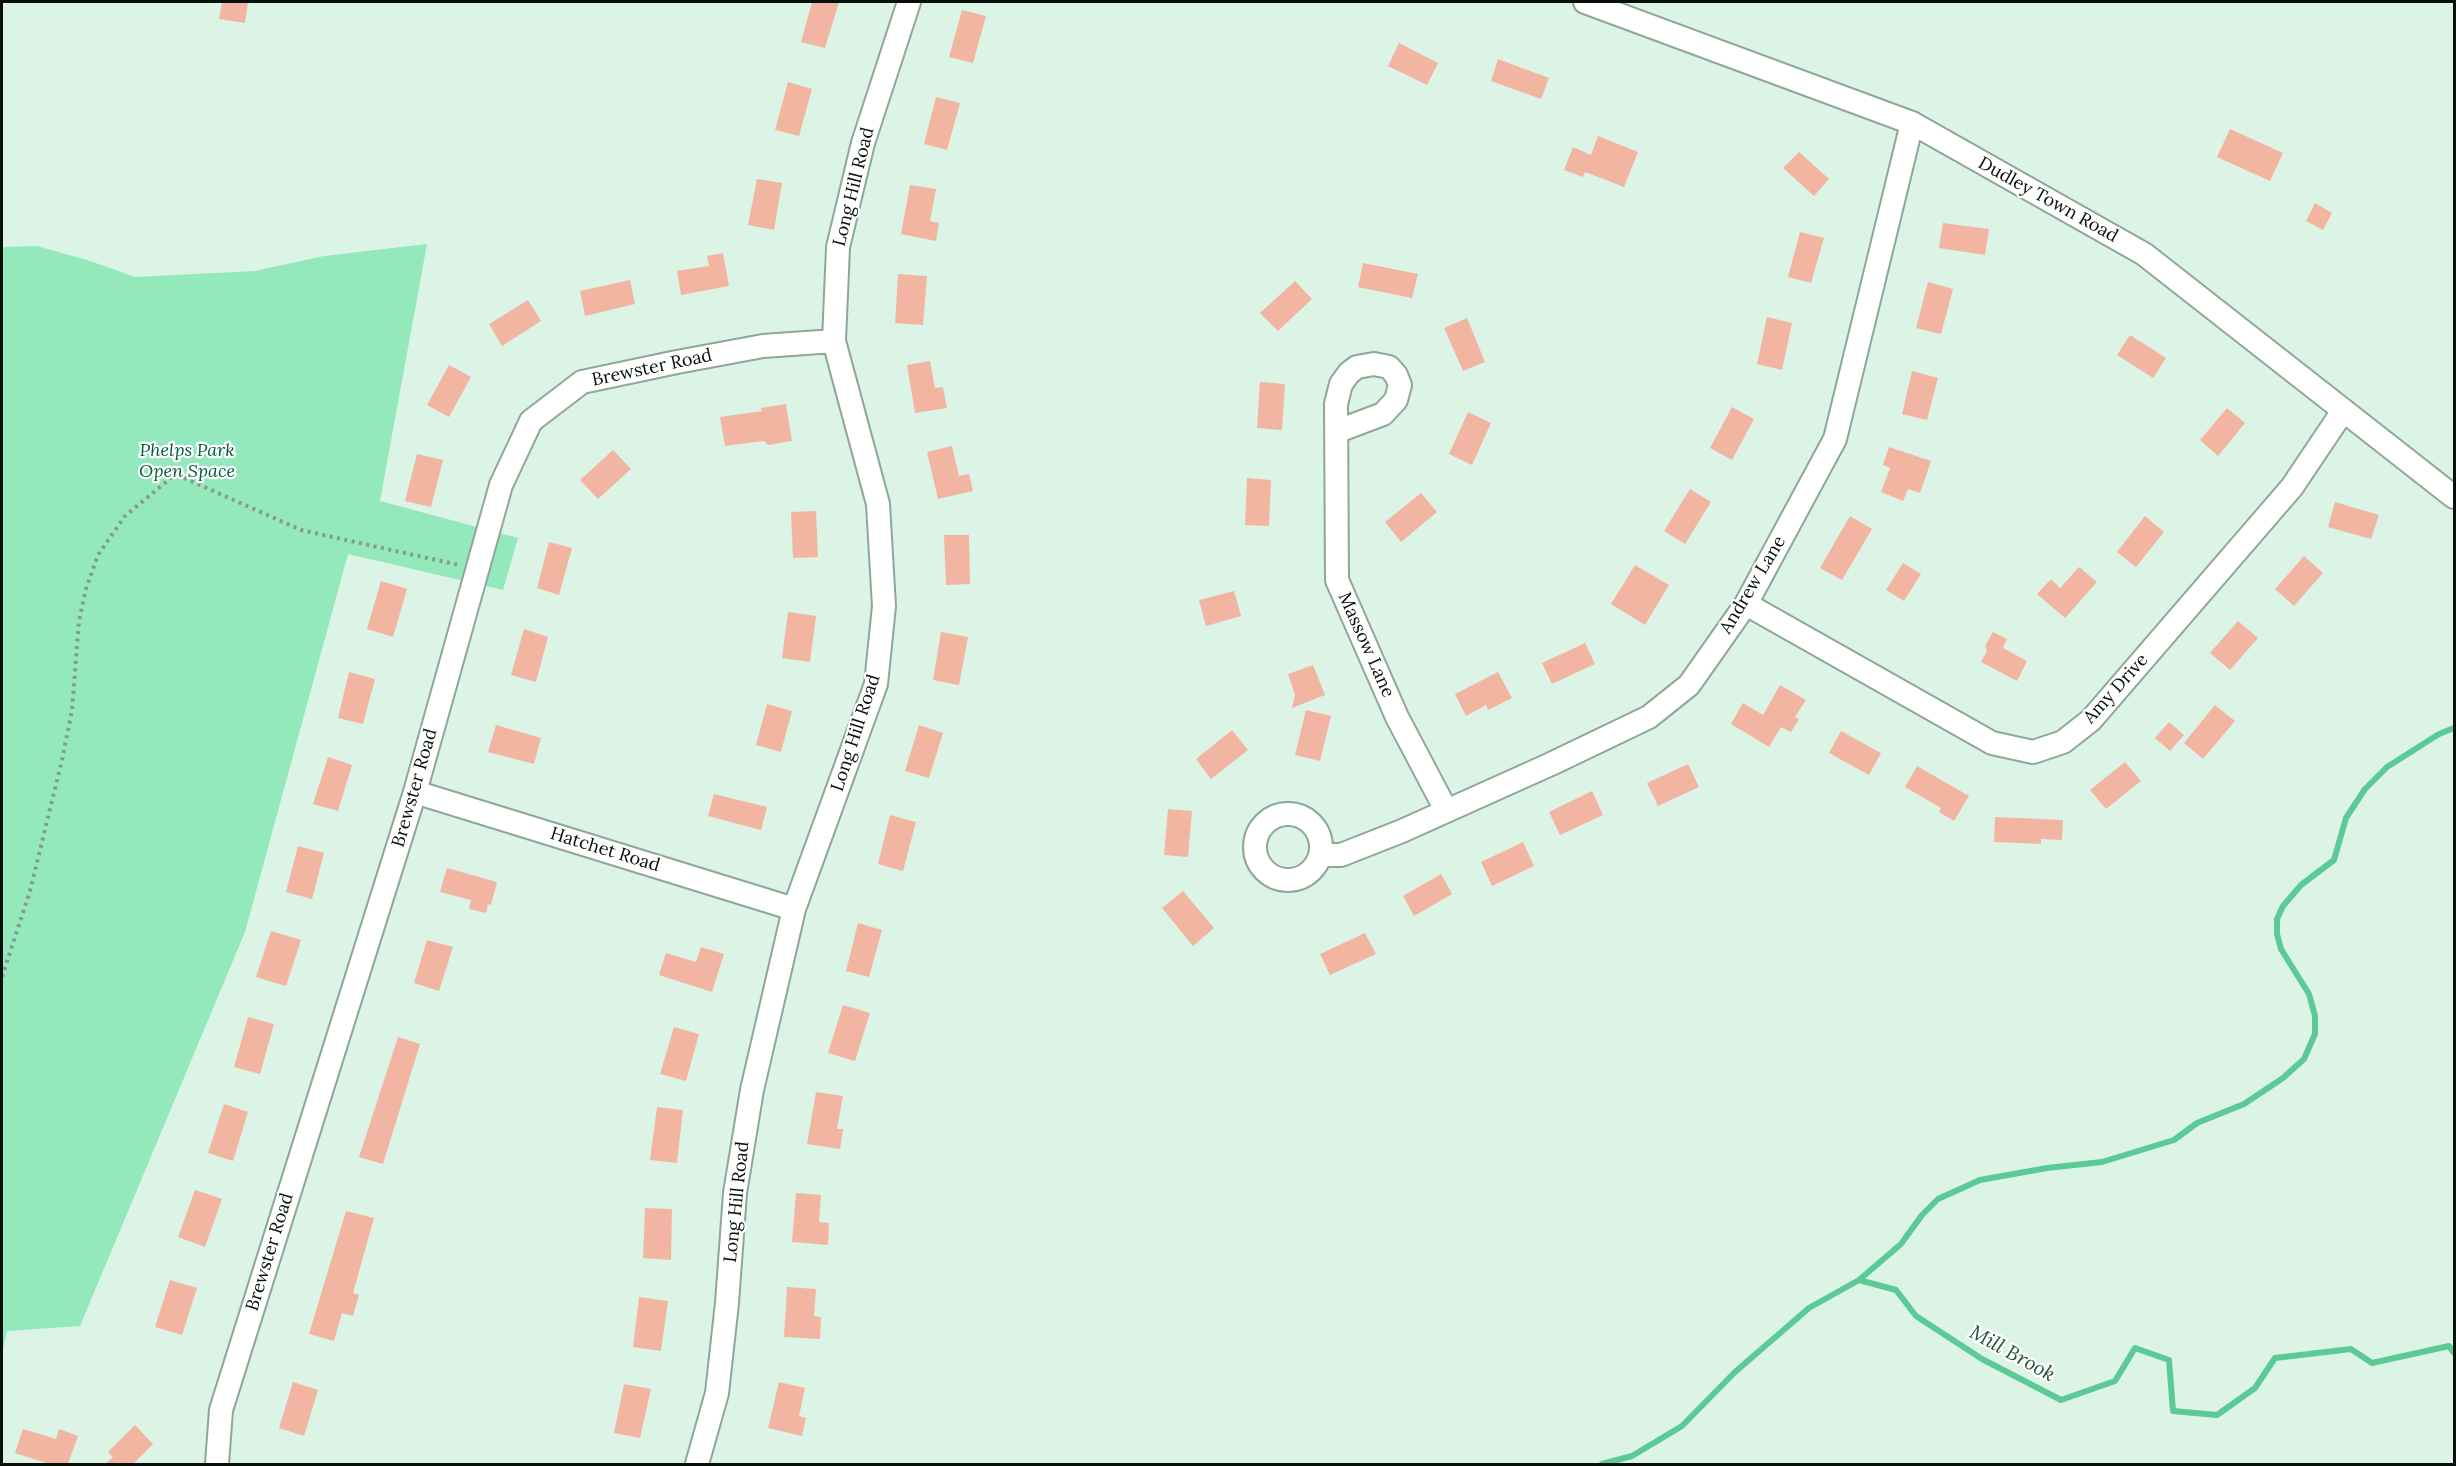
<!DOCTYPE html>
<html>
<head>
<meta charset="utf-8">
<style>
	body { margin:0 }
	#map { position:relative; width:2456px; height:1466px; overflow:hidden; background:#dcf4e6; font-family:Lora,serif }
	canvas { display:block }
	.frame { position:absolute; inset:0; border:3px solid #070f0a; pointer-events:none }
</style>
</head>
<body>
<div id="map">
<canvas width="2456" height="1466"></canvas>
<div class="frame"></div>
</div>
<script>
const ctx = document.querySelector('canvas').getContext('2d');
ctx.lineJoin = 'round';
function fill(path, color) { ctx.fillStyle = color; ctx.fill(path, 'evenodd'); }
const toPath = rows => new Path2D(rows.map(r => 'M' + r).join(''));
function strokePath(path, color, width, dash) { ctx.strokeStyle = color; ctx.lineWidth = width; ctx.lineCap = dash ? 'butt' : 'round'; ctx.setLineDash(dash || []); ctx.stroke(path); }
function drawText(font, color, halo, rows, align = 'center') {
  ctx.font = font + ' Lora,serif'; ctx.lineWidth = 4.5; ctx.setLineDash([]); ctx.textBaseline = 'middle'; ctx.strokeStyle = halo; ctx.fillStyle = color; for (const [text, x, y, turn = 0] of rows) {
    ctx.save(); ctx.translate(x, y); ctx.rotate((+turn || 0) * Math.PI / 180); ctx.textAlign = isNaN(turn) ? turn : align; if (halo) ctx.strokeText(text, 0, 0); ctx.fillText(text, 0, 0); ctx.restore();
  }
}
const green = toPath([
	[427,244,380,501,518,538,503,590,348,554,245,932,80,1326,7,1331,2,1353,2,247,37,246,90,261,135,277,255,271,324,256]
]);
const stream = toPath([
	[1859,1280,1896,1290,1916,1316,1982,1359,2061,1400,2115,1381,2135,1348,2169,1360,2173,1411,2217,1415,2255,1388,2275,1358,2351,1349,2372,1363,2449,1346,2454,1353],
	[1602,1464,1632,1456,1682,1426,1735,1372,1809,1308,1859,1280,1901,1244,1922,1215,1938,1199,1980,1180,2047,1168,2102,1162,2174,1140,2197,1123,2244,1104,2283,1078,2304,1059,2315,1034,2315,1016,2309,994,2281,949,2277,934,2277,919,2283,906,2301,885,2334,860,2346,818,2365,789,2387,767,2439,734,2454,728]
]);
const building = toPath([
	[222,2,248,2,245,23,219,19],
	[812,2,839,2,825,48,801,42],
	[962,10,986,16,973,63,949,57],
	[1399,43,1438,63,1427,85,1388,66],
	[1498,59,1549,78,1541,99,1491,81],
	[788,82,812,89,799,136,775,130],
	[936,97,960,103,947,150,924,144],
	[2230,129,2283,153,2270,181,2217,157],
	[1598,136,1638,152,1624,187,1585,172,1583,177,1564,170,1573,147,1591,155],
	[1799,152,1829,179,1814,196,1783,168],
	[757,179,782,183,774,230,748,225],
	[910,185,936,189,930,221,939,223,936,241,901,234],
	[2315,203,2332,213,2323,230,2306,221],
	[1943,223,1989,229,1985,255,1939,248],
	[1800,232,1824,238,1811,283,1788,277],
	[723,253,729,286,681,295,677,271,709,266,707,256],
	[1363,263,1418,274,1412,298,1358,287],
	[898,274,927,276,923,325,895,323],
	[630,280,635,304,585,316,580,291],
	[1295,281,1312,299,1278,331,1260,313],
	[1928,282,1953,289,1941,334,1916,328],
	[528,300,541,321,502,346,489,324],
	[1767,317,1792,323,1782,370,1757,364],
	[1467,318,1485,362,1463,371,1444,328],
	[2130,335,2166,358,2153,378,2117,355],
	[930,361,935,388,943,387,947,408,915,413,907,365],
	[449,365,471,377,449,417,427,405],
	[1912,371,1938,378,1927,420,1902,414],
	[1260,382,1285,384,1282,430,1257,428],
	[786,404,792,441,768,445,764,441,725,446,720,417,762,411,761,408],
	[1732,407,1754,419,1732,460,1710,448],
	[2227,408,2245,423,2218,456,2200,440],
	[1468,412,1491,423,1472,465,1449,454],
	[952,446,959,476,969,474,973,491,938,499,927,452],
	[1889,447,1931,461,1920,493,1908,489,1903,501,1881,492,1890,468,1883,465],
	[613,450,631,469,598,499,580,480],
	[417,454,443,460,431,507,405,501],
	[1247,478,1271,480,1269,526,1245,525],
	[1690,489,1711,502,1685,544,1664,531],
	[1421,493,1437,512,1401,542,1385,522],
	[2335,502,2379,515,2371,539,2328,527],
	[816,511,818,557,793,558,791,512],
	[1850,516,1872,529,1842,580,1820,568],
	[2145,516,2164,532,2136,567,2117,552],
	[944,535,969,535,970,584,946,585],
	[549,542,572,548,559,595,537,588],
	[2304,556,2323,573,2294,606,2275,589],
	[1903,563,1921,574,1904,601,1886,590],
	[1635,565,1669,585,1645,625,1611,604],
	[2079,567,2097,582,2065,618,2037,594,2051,579,2060,588],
	[381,581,407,589,393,637,367,629],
	[1234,591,1241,616,1206,626,1199,600],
	[788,612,816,616,810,662,782,658],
	[2238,621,2258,638,2230,670,2210,653],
	[524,629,548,637,536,682,511,675],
	[941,632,968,637,959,685,933,680],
	[1993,632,2007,639,2003,648,2027,661,2017,681,1981,662,1987,651,1985,646],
	[1585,643,1595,664,1552,684,1542,663],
	[1313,665,1325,695,1292,708,1295,695,1288,674],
	[349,672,375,679,363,724,338,718],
	[1498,672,1512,698,1488,710,1486,705,1466,716,1455,694],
	[1780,685,1806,700,1795,717,1799,719,1791,732,1781,727,1769,747,1731,724,1743,703,1763,715],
	[767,704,792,711,781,752,756,745],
	[2215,705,2235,721,2203,759,2184,743],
	[1306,710,1331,716,1320,761,1295,755],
	[2169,722,2184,735,2170,751,2155,738],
	[496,725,541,738,534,764,488,752],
	[919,725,943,733,929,778,905,771],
	[1232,730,1248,750,1211,779,1196,759],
	[1841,731,1881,753,1869,775,1829,753],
	[328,757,352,765,338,811,313,804],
	[2125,762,2141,781,2106,809,2090,790],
	[1688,764,1699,787,1658,806,1647,783],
	[1917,766,1969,796,1954,821,1939,812,1941,808,1905,787],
	[1592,791,1603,815,1560,835,1549,812],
	[714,794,767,807,761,830,708,816],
	[1168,809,1192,811,1188,857,1164,855],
	[890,815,916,822,903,871,878,864],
	[1995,817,2063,820,2062,840,2041,839,2041,844,1994,842],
	[1523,842,1534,866,1492,886,1481,862],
	[298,846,324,853,312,899,286,892],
	[447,868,497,882,491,905,488,904,486,913,469,909,471,900,440,892],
	[1441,874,1452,894,1414,916,1403,896],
	[1183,891,1214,928,1193,946,1162,908],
	[858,923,882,930,869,977,846,971],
	[271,931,301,940,286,986,256,977],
	[1365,933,1376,954,1330,975,1320,954],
	[427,940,453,947,439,991,414,983],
	[701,947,724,954,712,992,659,975,666,953,696,962],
	[843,1005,870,1013,855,1061,828,1053],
	[248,1017,274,1024,260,1074,234,1067],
	[674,1027,699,1034,686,1081,660,1074],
	[398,1037,420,1044,383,1164,359,1157],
	[816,1092,843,1096,837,1129,843,1129,840,1149,807,1144],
	[224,1104,248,1112,233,1161,208,1153],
	[657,1107,683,1110,677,1163,650,1160],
	[195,1190,222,1199,205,1247,178,1237],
	[796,1193,821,1195,819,1222,829,1223,828,1245,792,1242],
	[645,1208,672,1209,671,1260,643,1258],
	[346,1211,374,1218,353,1293,359,1295,353,1316,342,1313,334,1341,309,1334],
	[170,1280,197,1288,182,1335,155,1327],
	[787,1287,816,1289,814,1316,821,1317,820,1339,784,1337],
	[639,1297,668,1301,661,1351,633,1347],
	[293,1382,318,1390,304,1436,279,1428],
	[779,1382,805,1388,799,1416,806,1418,802,1436,768,1428],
	[624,1384,651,1389,640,1438,614,1433],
	[135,1425,153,1444,133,1464,105,1464,113,1457,108,1452],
	[23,1429,56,1439,59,1429,78,1436,68,1464,49,1464,15,1453]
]);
const path = toPath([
	[2,977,30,891,62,760,72,710,79,621,86,589,98,555,125,516,172,477,182,477,301,530,459,565]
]);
const street = toPath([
	[1585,2,1912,123,2144,254,2454,497],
	[1338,431,1383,414,1396,400,1400,385,1396,375,1389,367,1374,364,1357,367,1349,373,1341,384,1336,404,1337,580,1397,717,1446,810],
	[1746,604,1992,743,2033,752,2063,742,2091,720,2292,487,2343,411],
	[415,792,794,909],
	'1255 847a33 33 0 1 1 66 0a33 33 0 1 1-66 0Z',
	[1321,855,1341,855,1402,831,1551,764,1649,717,1689,685,1746,604,1835,439,1912,123],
	[217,1464,221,1410,415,792,501,485,531,421,582,382,677,362,763,346,834,341],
	[697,1464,717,1393,727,1303,735,1193,752,1090,794,909,876,684,884,606,878,504,834,341,838,247,863,143,909,2]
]);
const streetNames = [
	["Long Hill Road",854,187,-76],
	["Dudley Town Road",2048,200,29],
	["Brewster Road",652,368,-12],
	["Andrew Lane",1753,585,-59],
	["Massow Lane",1366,645,66],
	["Amy Drive",2116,689,-48],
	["Long Hill Road",856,733,-72],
	["Brewster Road",415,788,-74],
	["Hatchet Road",605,850,17],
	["Long Hill Road",737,1202,-84],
	["Brewster Road",270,1252,-73]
];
const parkNames = [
	["Phelps Park",187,451],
	["Open Space",187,472]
];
const waterNames = [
	["Mill Brook",2012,1354,29]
];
fill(green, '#93e8bc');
strokePath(stream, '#5bca97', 6);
fill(building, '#f2b5a2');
strokePath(street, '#8fa69a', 26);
strokePath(path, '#87998f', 4, [3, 4.5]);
strokePath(street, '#fff', 22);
drawText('18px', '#070f0a', '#fff', streetNames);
drawText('italic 18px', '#005d3c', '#fff', parkNames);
drawText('italic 20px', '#22503a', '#fff', waterNames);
</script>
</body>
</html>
